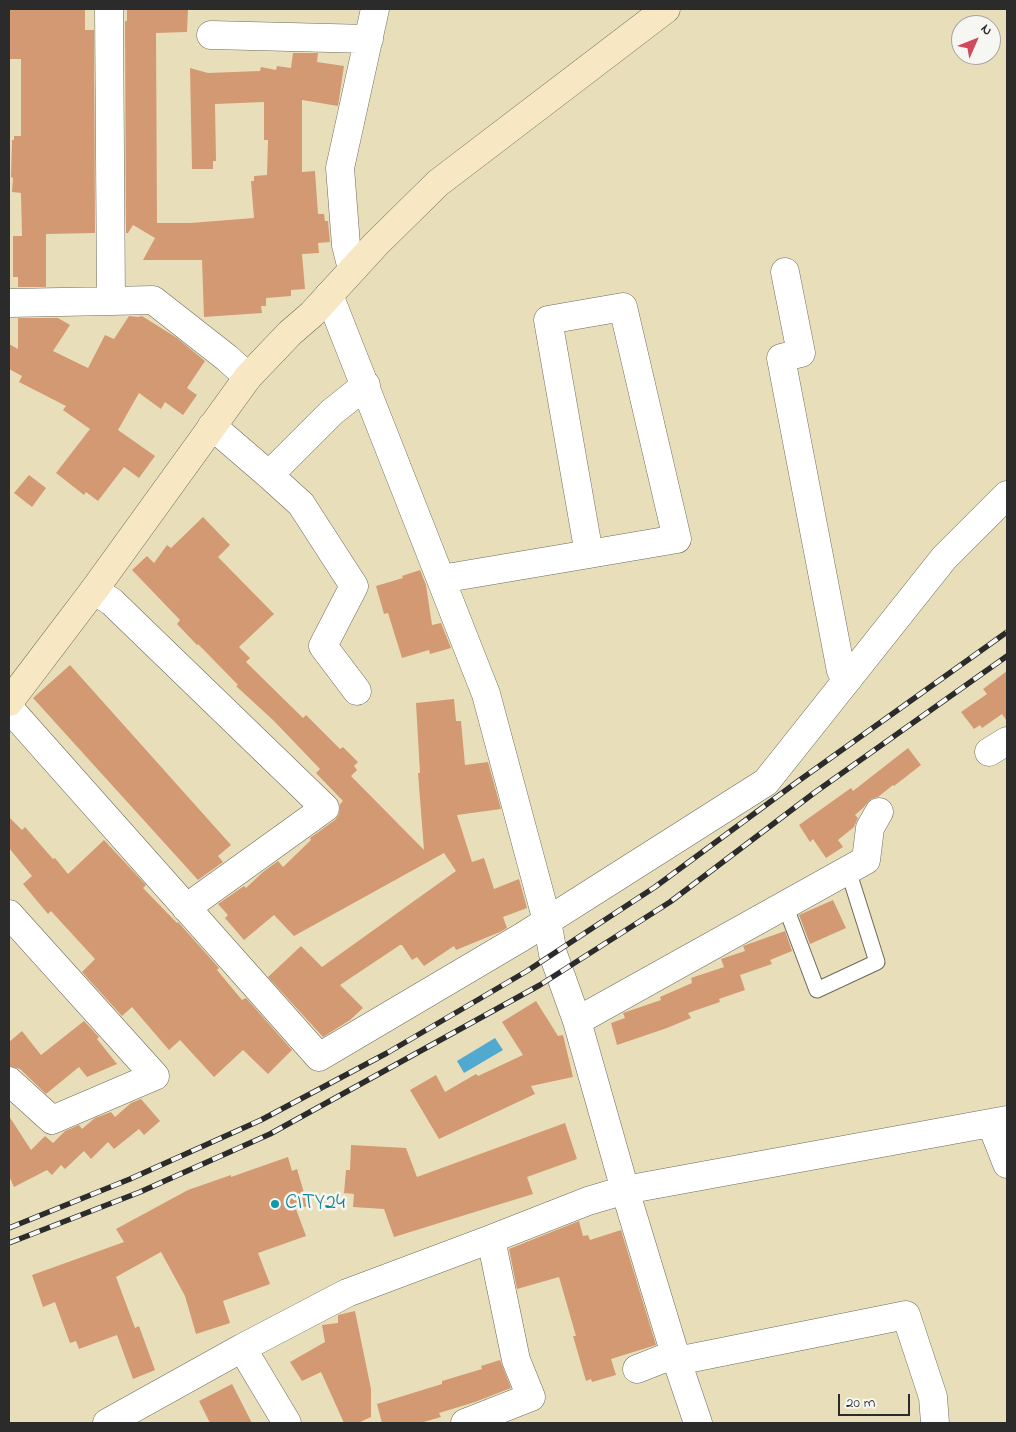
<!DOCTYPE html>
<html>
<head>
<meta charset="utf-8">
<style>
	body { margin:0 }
	#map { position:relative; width:1016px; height:1432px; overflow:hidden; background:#e8dfba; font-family:"Indie Flower",sans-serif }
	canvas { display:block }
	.frame { position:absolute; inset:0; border:10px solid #2b2b2b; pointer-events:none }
	.north { position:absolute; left:951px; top:15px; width:50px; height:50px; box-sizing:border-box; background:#f6f6f2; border:1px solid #a5a5a2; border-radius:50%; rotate:46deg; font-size:14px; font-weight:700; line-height:20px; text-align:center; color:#2b2b2b }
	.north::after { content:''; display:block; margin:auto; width:18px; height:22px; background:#d1495b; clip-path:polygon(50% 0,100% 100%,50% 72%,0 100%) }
	.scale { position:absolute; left:838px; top:1394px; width:72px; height:22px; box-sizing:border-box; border:2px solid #2b2b2b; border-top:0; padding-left:6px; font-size:15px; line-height:18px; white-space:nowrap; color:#2b2b2b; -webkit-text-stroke:4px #f6f6f2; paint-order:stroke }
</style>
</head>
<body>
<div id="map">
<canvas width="1016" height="1432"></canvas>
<div class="frame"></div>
<div class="north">N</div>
<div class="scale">20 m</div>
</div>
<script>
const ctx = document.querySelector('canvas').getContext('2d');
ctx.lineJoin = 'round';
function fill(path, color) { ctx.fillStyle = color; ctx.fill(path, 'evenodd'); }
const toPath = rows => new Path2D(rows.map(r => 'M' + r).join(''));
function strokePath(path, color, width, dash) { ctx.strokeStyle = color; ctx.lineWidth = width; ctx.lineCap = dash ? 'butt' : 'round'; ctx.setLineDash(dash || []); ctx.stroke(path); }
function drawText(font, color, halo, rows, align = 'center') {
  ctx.font = font + ' "Indie Flower",sans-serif'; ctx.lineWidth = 5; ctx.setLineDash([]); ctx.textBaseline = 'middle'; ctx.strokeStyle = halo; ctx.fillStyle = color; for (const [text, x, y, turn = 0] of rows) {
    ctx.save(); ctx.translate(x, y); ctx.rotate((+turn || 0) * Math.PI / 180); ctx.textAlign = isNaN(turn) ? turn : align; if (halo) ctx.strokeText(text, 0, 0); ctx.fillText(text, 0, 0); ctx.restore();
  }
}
const water = toPath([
	[495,1038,503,1050,464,1073,457,1061]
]);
const building = toPath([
	[10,9,85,9,85,30,94,30,95,233,46,234,46,287,18,287,18,277,13,277,13,236,22,236,21,193,12,192,13,178,11,177,12,140,14,140,14,136,21,136,21,59,10,59],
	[127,9,188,9,187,32,156,33,157,223,190,223,254,218,251,181,254,181,254,176,267,175,268,140,264,140,264,102,215,104,216,161,213,161,213,169,192,169,190,68,208,73,260,71,261,67,276,70,277,66,291,68,293,53,318,53,317,62,344,66,338,106,302,100,302,172,315,171,318,214,324,214,325,221,328,221,330,242,318,243,319,253,302,254,305,289,291,290,291,296,266,298,266,306,261,306,262,313,204,317,202,260,143,260,155,238,133,225,128,233,126,233,125,21,127,21],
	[129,316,138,317,142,316,177,338,205,361,187,388,197,395,183,415,165,402,161,409,139,393,118,430,155,456,139,478,124,467,98,501,86,492,84,495,56,473,90,429,63,410,66,406,19,382,22,376,9,369,9,344,18,349,18,318,58,318,70,325,53,351,88,368,105,335,114,339],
	[29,475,46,488,32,507,14,493],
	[203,517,230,545,218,557,274,614,239,647,250,658,246,662,303,718,306,715,340,749,343,747,358,762,354,766,357,770,351,776,424,850,418,773,420,773,416,703,454,699,456,721,461,721,465,765,488,762,501,809,457,815,472,862,484,858,494,889,519,879,527,908,503,917,507,928,500,932,456,950,454,946,424,966,417,957,412,960,402,945,400,945,340,985,363,1008,350,1020,323,1037,268,977,301,946,322,967,456,871,444,853,294,936,274,915,244,940,225,918,228,915,218,904,244,886,246,888,263,872,278,861,283,867,311,840,310,838,335,820,339,814,340,804,343,801,316,773,320,769,274,721,236,686,238,685,198,644,197,645,177,624,180,620,132,570,147,556,154,563,167,545,171,548],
	[420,570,426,585,432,625,441,623,451,648,430,654,429,650,402,658,388,613,384,614,376,586,403,578,402,576],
	[70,665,231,845,218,856,223,862,198,880,33,698],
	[1007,671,1007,721,1002,714,982,728,980,725,974,729,961,712,987,694,983,689],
	[908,748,921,765,894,786,893,785,878,797,871,799,863,808,855,815,858,818,854,827,838,840,843,847,826,858,813,839,810,842,799,825,851,788,853,791],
	[9,817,22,830,25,827,53,859,55,858,68,874,104,840,146,885,143,888,177,923,178,922,219,968,217,970,242,1000,246,998,292,1050,268,1074,243,1050,214,1077,180,1040,169,1050,132,1007,122,1016,82,972,95,959,51,911,48,914,23,884,32,876,9,848],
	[833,900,846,928,810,944,799,915],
	[785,931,792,951,770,960,772,964,740,975,745,990,719,999,720,1002,688,1013,691,1018,667,1028,617,1045,611,1023,625,1018,623,1013,661,1000,660,997,692,983,691,978,724,967,721,959,745,951,743,946],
	[536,1001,558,1036,563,1035,573,1077,531,1086,535,1094,439,1139,410,1090,436,1075,445,1092,476,1074,478,1076,523,1055,502,1022],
	[84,1021,99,1037,97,1039,117,1064,87,1077,79,1067,46,1094,20,1069,9,1066,9,1042,22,1031,41,1055],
	[141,1099,160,1121,144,1135,139,1129,114,1149,108,1142,91,1159,84,1151,65,1169,61,1165,52,1175,47,1170,14,1187,9,1176,9,1116,31,1150,45,1136,53,1143,65,1131,79,1125,82,1129,95,1118,111,1112,115,1117,131,1103],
	[565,1123,577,1159,527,1177,533,1194,394,1237,384,1209,353,1207,354,1194,344,1193,346,1170,350,1170,351,1145,406,1148,417,1177],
	[288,1157,292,1171,297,1169,308,1206,296,1209,306,1236,258,1253,270,1284,223,1301,230,1323,196,1334,185,1296,161,1252,116,1277,135,1328,139,1326,155,1370,133,1379,117,1335,79,1349,76,1341,70,1343,55,1302,43,1307,32,1275,124,1242,116,1229,188,1190,231,1175,231,1177],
	[579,1221,583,1236,588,1235,590,1240,621,1230,656,1345,611,1359,616,1375,592,1382,591,1379,586,1381,573,1336,576,1336,559,1277,517,1289,509,1249],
	[355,1311,371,1389,371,1417,358,1423,344,1423,321,1372,302,1381,290,1362,325,1342,322,1325,338,1323,338,1315],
	[500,1360,511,1388,475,1402,439,1413,441,1417,420,1423,382,1423,377,1404,442,1384,442,1381,482,1369,481,1366],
	[232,1384,252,1423,210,1423,199,1401]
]);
const lane = toPath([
	[785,905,817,990,877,962,848,870]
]);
const street = toPath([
	[109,9,111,301,153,300,227,358,248,377],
	[211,35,369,39],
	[355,267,350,261,346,245,340,168,375,9],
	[785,272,801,353,781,358,841,671,849,678],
	[329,295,486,694,547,921,553,954,577,1021,625,1190,677,1361,698,1423],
	[9,303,111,301],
	[212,426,269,475,301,504,354,586,323,646,357,691],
	[269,475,332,412,366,385],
	[441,579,589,554,677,539,623,307,548,320,589,554],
	[94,590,112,602,325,808,186,908],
	[9,708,319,1057,522,937,766,782,944,558,1007,495],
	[989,752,1007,741],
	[9,914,155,1076,52,1120,9,1081],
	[577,1021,866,860,870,828,879,812],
	[991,1123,1007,1164],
	[491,1239,588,1201,625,1190,1007,1120],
	[242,1348,287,1423],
	[677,1361,906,1315,933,1397,935,1423],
	[637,1369,675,1354],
	[107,1423,242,1348,347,1293,491,1239,516,1360,531,1397,465,1423]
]);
const secondary = toPath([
	[9,702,94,590,248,377,290,333,312,314,376,244,438,183,666,9]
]);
const rail = toPath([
	[9,1228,130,1179,261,1120,387,1053,527,971,655,887,797,782,1007,632],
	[9,1243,140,1192,270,1134,540,985,670,902,814,793,1007,656]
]);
const markers = [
	[275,1204,5,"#0f9aa8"]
];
const cultureNames = [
	["CITY24",285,1204]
];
fill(water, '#52a9cf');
fill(building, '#d39972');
strokePath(lane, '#6d6a5d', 17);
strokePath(street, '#6d6a5d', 29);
strokePath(secondary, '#6d6a5d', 29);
strokePath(lane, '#fff', 15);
strokePath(street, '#fff', 28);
strokePath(secondary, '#f7e8c3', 28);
strokePath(rail, '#2b2b2b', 5.5);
strokePath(rail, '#f6f6f2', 4, [11]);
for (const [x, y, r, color] of markers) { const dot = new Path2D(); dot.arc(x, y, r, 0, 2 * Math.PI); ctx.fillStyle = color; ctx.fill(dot); strokePath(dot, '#f6f6f2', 2); }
drawText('22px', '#0d838f', '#f6f6f2', cultureNames, 'left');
</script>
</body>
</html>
